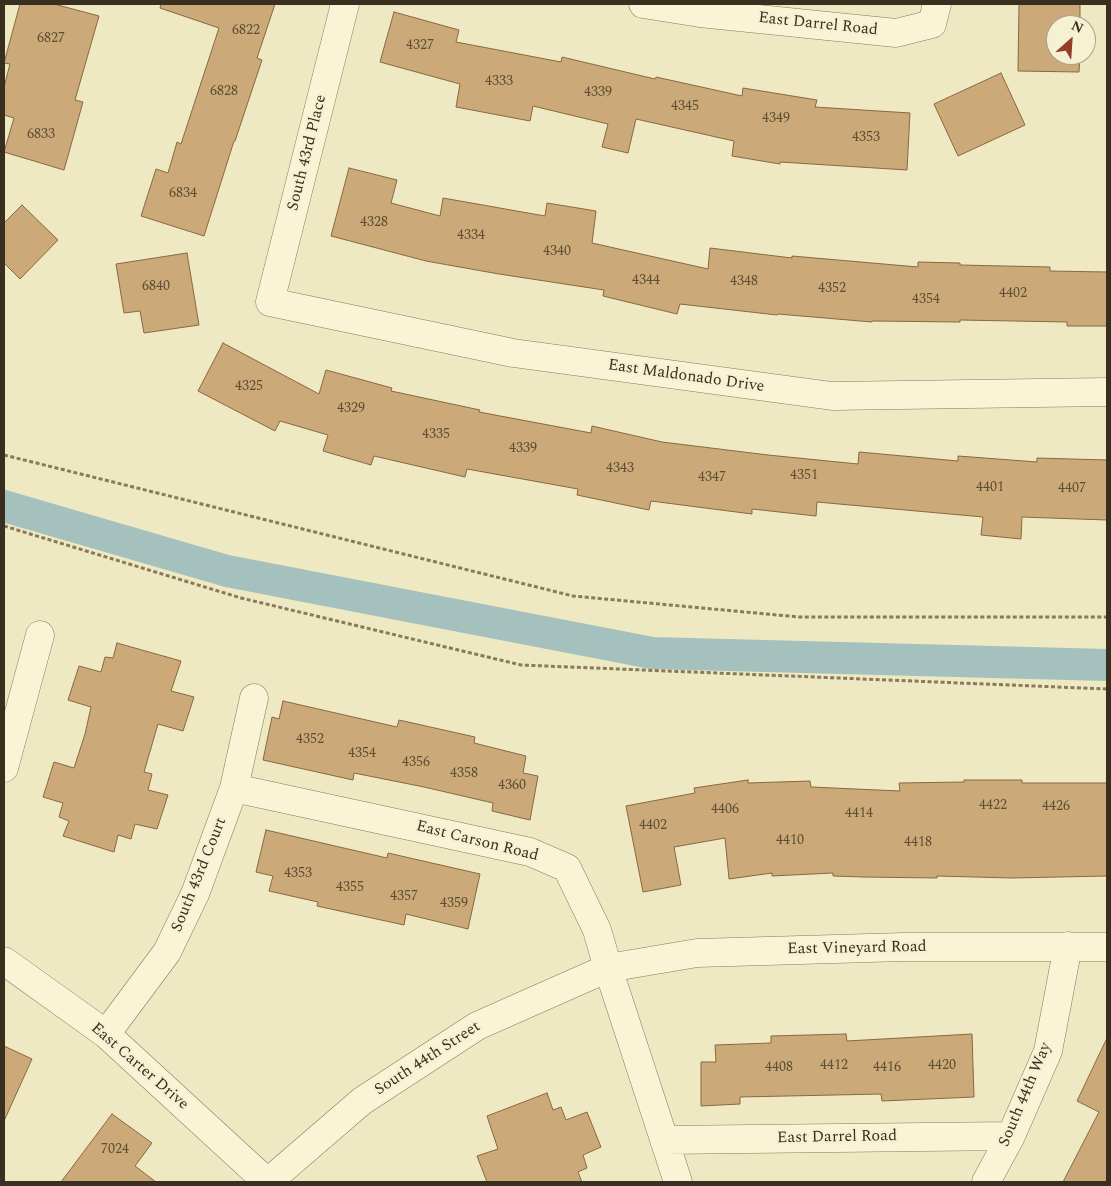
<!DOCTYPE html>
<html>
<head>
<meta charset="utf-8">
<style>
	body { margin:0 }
	#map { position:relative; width:1111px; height:1186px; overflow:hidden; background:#eee8c3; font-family:Spectral,serif }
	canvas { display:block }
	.frame { position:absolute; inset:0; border:5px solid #382f1e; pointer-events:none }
	.north { position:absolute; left:1046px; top:15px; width:50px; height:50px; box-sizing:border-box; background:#f5f1d2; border:1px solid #a9a38a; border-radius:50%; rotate:26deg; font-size:14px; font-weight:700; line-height:20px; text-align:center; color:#382f1e }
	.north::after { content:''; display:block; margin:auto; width:18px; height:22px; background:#973b2a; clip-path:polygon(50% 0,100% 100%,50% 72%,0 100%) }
</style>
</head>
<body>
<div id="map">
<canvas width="1111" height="1186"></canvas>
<div class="frame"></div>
<div class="north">N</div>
</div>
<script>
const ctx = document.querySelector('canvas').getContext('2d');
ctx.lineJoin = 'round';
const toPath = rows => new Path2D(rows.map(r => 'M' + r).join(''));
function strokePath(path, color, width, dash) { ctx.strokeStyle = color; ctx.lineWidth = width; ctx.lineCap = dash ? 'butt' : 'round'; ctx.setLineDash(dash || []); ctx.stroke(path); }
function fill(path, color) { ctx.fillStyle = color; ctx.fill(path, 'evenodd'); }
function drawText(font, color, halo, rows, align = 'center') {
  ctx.font = font + ' Spectral,serif'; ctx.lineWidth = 5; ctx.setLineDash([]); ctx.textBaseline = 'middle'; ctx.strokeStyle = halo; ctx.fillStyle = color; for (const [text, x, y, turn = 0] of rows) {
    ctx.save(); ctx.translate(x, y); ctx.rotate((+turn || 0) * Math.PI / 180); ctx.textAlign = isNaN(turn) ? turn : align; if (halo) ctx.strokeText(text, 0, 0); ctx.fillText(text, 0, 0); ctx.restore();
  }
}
const canal = toPath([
	[4,506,227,571,652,653,1107,665]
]);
const building = toPath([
	[20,4,54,4,99,16,75,100,83,102,64,170,4,152,14,118,4,115,4,87,10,64,4,63,20,4],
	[161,4,275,4,257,58,262,60,235,141,234,141,204,236,141,216,156,169,168,173,177,142,181,144,219,28,160,8,161,4],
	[1019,4,1080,4,1080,25,1056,25,1056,55,1080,55,1079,72,1018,71,1019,4],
	[394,12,459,30,456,42,561,62,562,57,655,79,656,77,742,96,743,88,817,100,815,107,910,113,907,170,780,162,780,164,732,156,734,141,636,119,628,153,602,147,608,124,533,106,530,121,456,107,460,84,380,62,394,12],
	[1001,73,1025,125,958,156,934,104,1001,73],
	[349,168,397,180,391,203,440,216,443,198,545,216,547,203,596,211,592,243,708,269,710,248,792,258,792,256,918,267,918,262,960,263,960,265,1050,267,1050,271,1107,272,1107,326,1067,326,1067,322,960,320,960,322,872,321,872,322,778,314,777,315,680,304,677,314,603,296,604,290,499,274,426,261,331,236,349,168],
	[22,205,58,240,20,279,4,263,4,223,22,205],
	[187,253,199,325,144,333,140,311,124,313,116,264,187,253],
	[223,343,319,394,326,370,392,388,391,391,480,410,479,412,591,433,592,426,662,442,768,455,858,464,859,452,958,461,958,456,1037,462,1037,458,1107,460,1107,520,1022,517,1021,539,981,535,983,517,817,502,816,516,752,509,752,514,651,501,649,510,577,495,578,489,467,469,465,477,374,456,371,465,323,451,328,435,280,421,275,431,198,391,223,343],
	[117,643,181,661,171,691,194,697,183,731,158,724,144,772,152,774,148,790,168,795,157,829,135,824,131,839,118,835,114,852,63,836,69,821,59,817,63,803,43,797,54,762,74,768,85,734,91,707,68,700,79,666,101,672,105,657,113,658,117,643],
	[283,701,397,727,399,720,475,737,474,743,526,756,523,773,538,776,530,820,492,811,493,803,424,787,354,773,353,780,263,760,272,717,279,719,283,701],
	[748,780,748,783,810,781,811,787,900,791,899,783,964,782,964,780,1022,780,1022,783,1107,783,1107,876,1012,878,937,876,937,878,863,877,833,876,833,873,772,876,772,873,729,879,725,838,674,847,681,885,643,892,626,806,695,793,694,788,748,780],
	[266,830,387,858,388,853,480,874,468,929,406,914,404,925,317,906,318,902,269,891,273,876,256,872,266,830],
	[846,1034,847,1041,972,1034,974,1097,882,1101,881,1094,740,1097,740,1104,701,1106,701,1062,716,1062,715,1045,771,1043,771,1036,846,1034],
	[1107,1038,1107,1182,1063,1182,1099,1112,1077,1101,1107,1038],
	[4,1046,32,1059,4,1121,4,1046],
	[547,1093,553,1110,561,1107,566,1120,587,1112,601,1147,583,1155,587,1168,578,1172,582,1182,487,1182,477,1156,498,1149,487,1116,547,1093],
	[112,1114,152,1143,135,1166,156,1182,61,1182,112,1114]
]);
const path = toPath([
	[4,455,573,596,799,617,1107,617],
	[4,526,241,598,521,665,1107,689]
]);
const minor = toPath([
	[345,4,270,302,513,353,832,396,1107,392],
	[643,4,700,13,896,33,932,24,937,4],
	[4,768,40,635],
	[234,788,530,852,567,868,597,930,608,968,678,1182],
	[4,961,106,1034,267,1182],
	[106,1034,167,952,195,894,234,788,254,698],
	[664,1140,1011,1136],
	[268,1182,362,1101,477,1026,608,968,697,953,904,947,1107,947],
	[986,1182,1011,1136,1048,1051,1068,946]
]);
const numberNames = [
	["6822",246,31],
	["6827",51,39],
	["4327",420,46],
	["4333",499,82],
	["6828",224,92],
	["4339",598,93],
	["4345",685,107],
	["4349",776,119],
	["6833",41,135],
	["4353",866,138],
	["6834",183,194],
	["4328",374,223],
	["4334",471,236],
	["4340",557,252],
	["4344",646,281],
	["4348",744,282],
	["6840",156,287],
	["4352",832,289],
	["4402",1013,294],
	["4354",926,300],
	["4325",249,387],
	["4329",351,409],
	["4335",436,435],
	["4339",523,449],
	["4343",620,469],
	["4351",804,476],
	["4347",712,478],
	["4401",990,488],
	["4407",1072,489],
	["4352",310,740],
	["4354",362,754],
	["4356",416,763],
	["4358",464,774],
	["4360",512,786],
	["4422",993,806],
	["4426",1056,807],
	["4406",725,810],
	["4414",859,814],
	["4402",653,826],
	["4410",790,841],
	["4418",918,843],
	["4353",298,874],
	["4355",350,888],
	["4357",404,897],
	["4359",454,904],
	["4412",834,1066],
	["4420",942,1066],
	["4408",779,1068],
	["4416",887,1068],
	["7024",115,1150]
];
const streetNames = [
	["East Darrel Road",818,25,6],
	["South 43rd Place",308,153,-76],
	["East Maldonado Drive",686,377,8],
	["East Carson Road",477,842,14],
	["South 43rd Court",200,875,-68],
	["East Vineyard Road",857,949,-1],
	["South 44th Street",428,1059,-33],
	["East Carter Drive",139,1067,41],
	["South 44th Way",1026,1095,-67],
	["East Darrel Road",837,1138,-1]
];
strokePath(canal, '#a5c1bd', 32);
fill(building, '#cca978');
strokePath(building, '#87683f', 1);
strokePath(minor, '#887a5a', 29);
strokePath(path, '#887a5a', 3, [4, 2.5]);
strokePath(minor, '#f9f4d6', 28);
drawText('14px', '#5d4e34', null, numberNames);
drawText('16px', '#382f1e', '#f5f1d2', streetNames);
</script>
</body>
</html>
